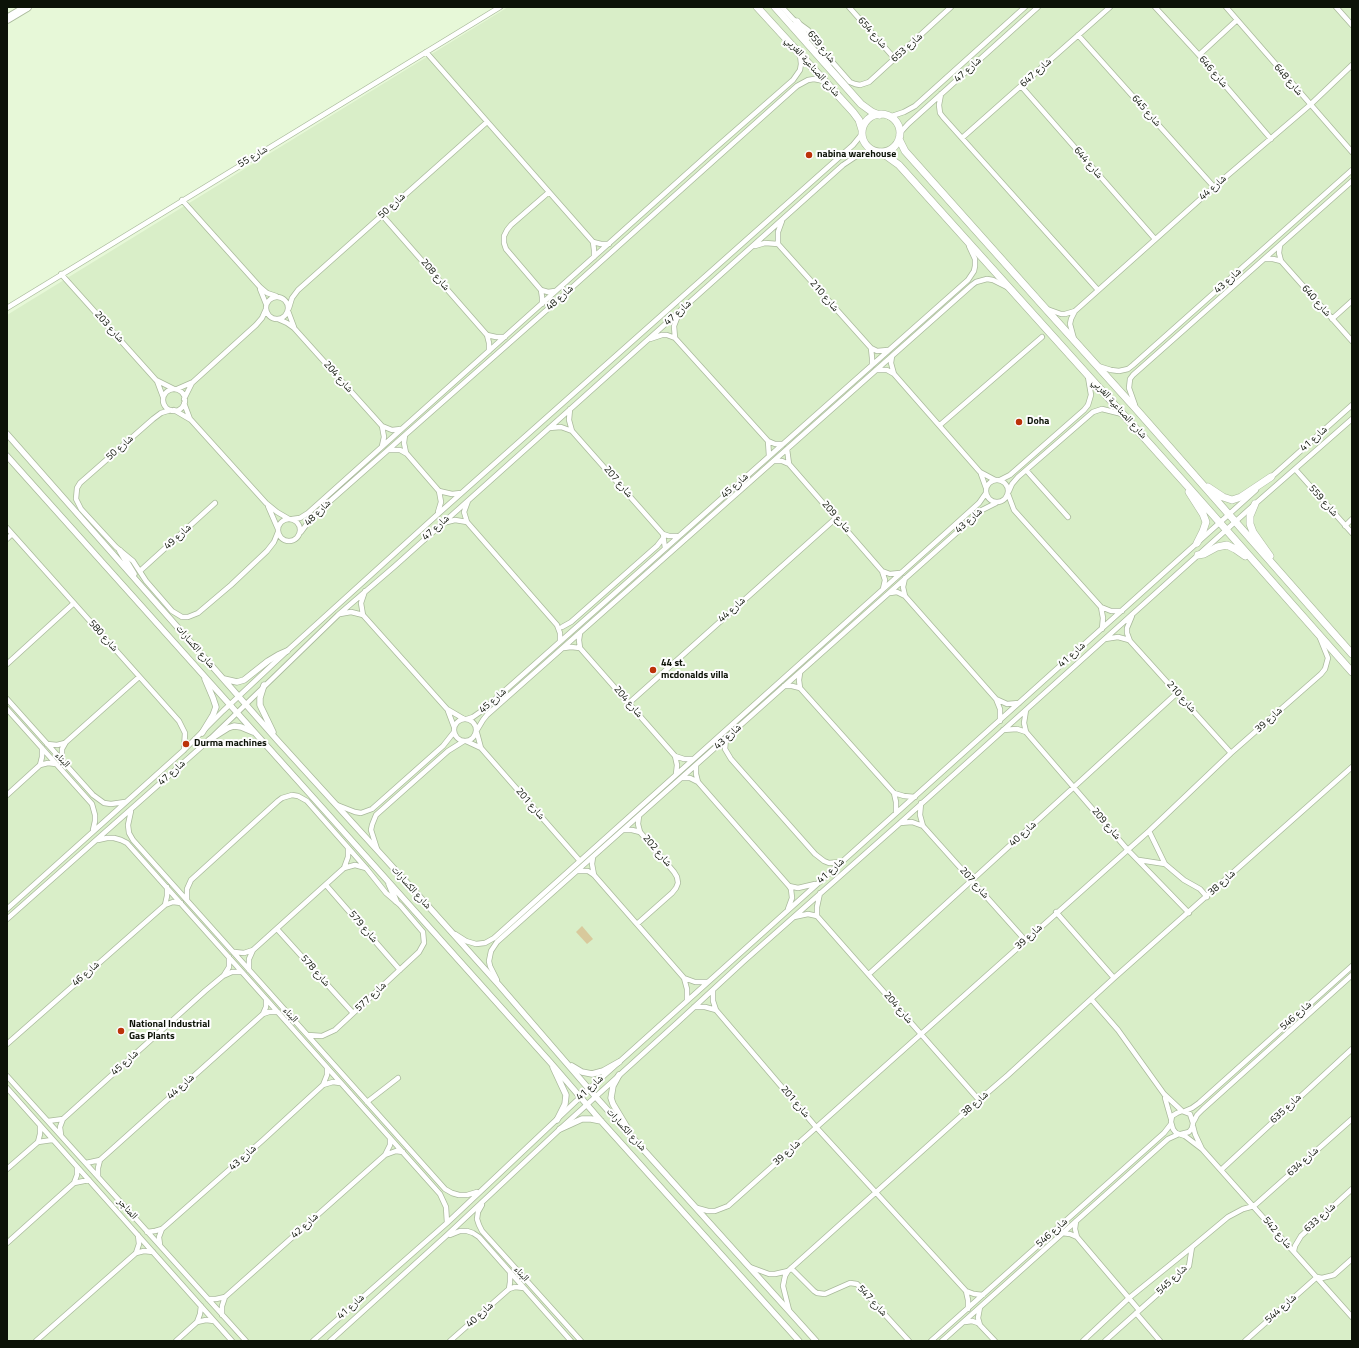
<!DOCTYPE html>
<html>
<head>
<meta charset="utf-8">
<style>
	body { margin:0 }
	#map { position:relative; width:1359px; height:1348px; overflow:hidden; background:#e7f8d8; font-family:"Titillium Web",sans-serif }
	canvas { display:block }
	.frame { position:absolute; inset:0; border:8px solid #0c1207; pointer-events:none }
</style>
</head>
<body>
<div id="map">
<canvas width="1359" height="1348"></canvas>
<div class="frame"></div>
</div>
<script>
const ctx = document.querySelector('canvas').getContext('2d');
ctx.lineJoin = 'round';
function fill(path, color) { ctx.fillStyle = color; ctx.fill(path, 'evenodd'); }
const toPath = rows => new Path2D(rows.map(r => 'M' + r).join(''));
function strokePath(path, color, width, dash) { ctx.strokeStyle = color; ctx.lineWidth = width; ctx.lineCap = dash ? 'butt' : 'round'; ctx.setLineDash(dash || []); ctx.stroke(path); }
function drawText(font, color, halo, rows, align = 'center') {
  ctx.font = font + ' "Titillium Web","Noto Naskh Arabic",sans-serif'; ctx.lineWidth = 4; ctx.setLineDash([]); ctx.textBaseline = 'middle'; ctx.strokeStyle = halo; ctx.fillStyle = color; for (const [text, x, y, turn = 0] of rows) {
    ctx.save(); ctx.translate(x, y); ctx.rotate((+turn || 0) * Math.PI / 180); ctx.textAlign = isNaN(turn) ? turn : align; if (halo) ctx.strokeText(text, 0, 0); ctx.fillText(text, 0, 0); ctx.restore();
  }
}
const built = toPath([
	[508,7,1352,7,1352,1341,7,1341,7,315]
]);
const green = toPath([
	[582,926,593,939,587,944,576,932]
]);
const minor = toPath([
	[782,7,793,19,808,30,821,49,850,82,855,84,860,85,869,82,951,7],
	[849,7,895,59],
	[1155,7,1199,55,1271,139],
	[1226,7,1352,152],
	[1336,7,1352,25],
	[1078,35,1214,187],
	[426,52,593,242,594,250,594,257],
	[1199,55,1237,20],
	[1021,86,1155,239],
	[941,94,939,105,940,113,943,117,1098,290],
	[889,117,904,112,915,106,1025,7],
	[899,134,908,124,1038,7],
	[962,138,1110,7],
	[182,200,260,287,267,293,276,296],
	[382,215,487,335,489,343,489,351],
	[782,221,778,232,778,244,871,348,872,358,872,365],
	[593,242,601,244,609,244],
	[1280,245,1279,253,1281,261,1352,341],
	[755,246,765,243,778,244],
	[1265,259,1273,259,1281,261],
	[61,274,156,380,174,389],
	[260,289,266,304],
	[541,290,548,292,555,291],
	'266 308a11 11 0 1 1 22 0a11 11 0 1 1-22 0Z',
	[542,304,542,297,541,290,506,249,504,243,504,236,507,230,511,225,549,192],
	[7,308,500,7],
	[289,308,292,298,298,290,487,122],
	[1047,309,1061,314,1065,314,1075,311],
	[288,311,294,327],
	[278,319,287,323,294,328,382,426,384,437,382,446],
	[1332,319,1352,301],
	[487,335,496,337,505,337],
	[675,338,674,326,679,313],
	[650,339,662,335,667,335,675,338,768,441,775,444,783,444],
	[1074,339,1070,324,1071,319,1075,311,1214,187,1310,105,1352,65],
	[871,348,877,351,888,350],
	[892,356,891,363,894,374],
	[1098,366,1111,370,1119,371,1128,369,1133,365,1352,170],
	[876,370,887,370,894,374,980,472,995,480],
	[157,381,163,397],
	[177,389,193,382,256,325,262,318,266,309],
	'163 400a11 11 0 1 1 22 0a11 11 0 1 1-22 0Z',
	[184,399,192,383],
	[184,403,190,419],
	[1135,405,1129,388,1130,379,1133,375,1352,181],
	[570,409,569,420,572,431,663,534,665,548],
	[171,410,161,413,153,419,80,483,77,488,76,499,81,509,116,547,133,561,146,581,172,611,182,617,188,617,198,613,231,585,267,551,274,542,278,532],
	[174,410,191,420,266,503,277,512,289,519],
	[940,425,1042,337],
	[382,426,392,430,401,429],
	[549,428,561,427,572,431],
	[405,435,404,443,406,453],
	[768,441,769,456],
	[787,449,789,464],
	[388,450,400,450,407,454,439,491,441,502,438,512],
	[774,461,782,461,789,464,882,571,885,580,883,589],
	[1295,469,1352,533],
	[1026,470,1068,517],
	[981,474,986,488],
	[1269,479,1352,405],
	'986 491a11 11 0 1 1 22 0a11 11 0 1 1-22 0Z',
	[1000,480,1010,475,1084,410,1088,405,1091,395,1088,377],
	[439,491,452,494,461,493],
	[1009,491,1012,484,1018,477,1093,412,1102,409,1122,414],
	[1008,494,1014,510,1101,607,1111,611,1122,611],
	[468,501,464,512,467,522,557,625,560,633,560,641],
	[268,506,278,529],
	'278 530a11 11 0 1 1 22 0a11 11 0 1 1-22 0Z',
	[292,519,300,518,308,513,712,151,793,80,800,70,801,64,800,54],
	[443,523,455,520,467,522],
	[1345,526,1352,519],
	[7,528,179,721,185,733,184,750],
	[301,532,312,517,549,308,797,86,808,80,814,79,824,81],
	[663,534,669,536,677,536],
	[7,539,12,534],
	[140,571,215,503],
	[882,571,890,574,900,573],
	[905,578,903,587,905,596],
	[365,591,361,603,363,615,447,709,464,719],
	[890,593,897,592,905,596,996,699,1000,709,1000,721],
	[1101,607,1103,618,1102,629],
	[340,614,351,612,363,615],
	[1132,616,1127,628,1127,633,1130,641,1231,753],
	[562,627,571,622,657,546,664,537],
	[580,633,579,640,580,648,675,756,684,759,692,759],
	[1105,639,1118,637,1129,640],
	[564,648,571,647,580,648],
	[7,664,74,603],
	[800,673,799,680,800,688,894,793,896,802,896,813],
	[784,686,792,686,800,688],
	[7,699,93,795,104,803,111,804,125,802],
	[996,699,1007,704,1019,703],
	[629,703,836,518],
	[7,709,92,804,95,815,95,821,93,830],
	[1026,710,1024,723,1026,732,1127,849,1189,913],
	[448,711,454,727],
	'454 730a11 11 0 1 1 22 0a11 11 0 1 1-22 0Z',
	[467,719,473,717,483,710,968,280,974,271,975,266,975,259,969,246],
	[477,730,483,720,487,715,972,285,976,282,987,279,993,280,1007,287],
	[1003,730,1017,729,1026,732],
	[477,733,481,748],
	[726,739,725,749,731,759,815,854,824,861,829,863,841,862],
	[466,741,481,748,580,861],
	[47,744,57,745,65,743],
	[675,756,677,765,676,774],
	[62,761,62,749,66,742,139,677],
	[40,765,42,757,42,748],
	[696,765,696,774,698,782],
	[682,778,690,778,698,782,789,886,791,889,792,898,788,909],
	[894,793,904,796,915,797],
	[7,795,40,765,48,763,56,764],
	[921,803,920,815,923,826,1025,940],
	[337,805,355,812,361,813,372,809,443,746,454,732],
	[131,811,128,825,129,833,133,840,445,1189,452,1193,459,1195,467,1195,477,1192],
	[900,823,912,822,923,826],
	[624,830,632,830,640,832],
	[1149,831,1165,864,1184,880,1200,889,1207,897],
	[98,840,107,838,114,838,121,840,127,843,440,1194,446,1207,447,1223],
	[377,849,371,830,372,825,376,815,448,751,464,741],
	[593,857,592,864,594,875],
	[1139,860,1165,864],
	[344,868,355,865,366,868],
	[578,871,588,871,594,875,684,978,695,982,707,982],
	[326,885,400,970],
	[789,886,798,888,815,884],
	[187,900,187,889,191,880,278,801,282,798,292,795,298,796,307,801,366,868,386,893,400,905,423,932,424,943,419,952,335,1030,322,1036,308,1035],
	[165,905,167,896,167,887],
	[7,909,184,750,223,711,287,651,438,514,853,145,862,134],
	[1056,912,1114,978],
	[817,916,817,907,820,893],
	[794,917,808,914,817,916,979,1100],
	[7,919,209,740,338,615,395,566,843,165,858,155,875,151],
	[637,924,672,893,676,888,678,883,677,877,674,872,640,832,638,824,639,816],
	[277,929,353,1013],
	[455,934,466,941,476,944,485,943,494,938,948,531,979,503,986,493],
	[234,952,244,953,253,950,344,868,348,857,348,848],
	[249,970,249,959,253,950],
	[869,974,1177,693],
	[224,975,229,967,229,957],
	[684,978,687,989,687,1001],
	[497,980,490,966,489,961,491,951,497,942,982,510,996,503],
	[713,990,713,1001,716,1010,816,1127,966,1291,974,1294,983,1295],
	[1091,999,1118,1030,1164,1094,1182,1111],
	[694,1007,705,1007,716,1010],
	[263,1014,266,1007,266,999],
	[7,1044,165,905,173,902,181,903],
	[7,1076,246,1341],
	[323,1085,333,1082,340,1083],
	[7,1088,232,1341],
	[1165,1098,1171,1119],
	[367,1102,398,1078],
	[1185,1111,1192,1108,1199,1103,1352,966],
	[48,1121,63,1119,205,991,223,976,232,972,242,972],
	[1194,1121,1197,1115,1203,1109,1352,975],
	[1193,1126,1195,1134,1202,1149],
	[1181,1134,1189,1132,1192,1128,1193,1123,1190,1114,1182,1111,1177,1113,1172,1116,1171,1122,1173,1129,1176,1133,1185,1136,1202,1149,1352,1317],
	[61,1135,60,1127,63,1119],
	[38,1142,40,1134,40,1126],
	[385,1155,390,1145,390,1138],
	[86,1163,100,1160,263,1014,269,1012,278,1012],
	[7,1169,38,1142,52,1140],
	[1221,1170,1352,1049],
	[98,1176,98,1168,100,1160],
	[74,1183,77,1175,77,1167],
	[482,1205,478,1212,477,1219,479,1225,482,1231,581,1341],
	[697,1208,708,1211,715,1211,728,1206,1149,831,1231,753,1321,674,1325,669,1328,658,1320,638],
	[1076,1221,1075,1229,1077,1237,1139,1310],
	[147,1232,155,1231,162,1229,263,1140,323,1085,327,1075,327,1068],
	[1062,1233,1070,1234,1077,1237],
	[450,1235,460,1231,467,1231,473,1233,479,1237,571,1341],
	[7,1243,74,1183,89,1180],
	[160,1245,159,1237,162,1229],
	[1294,1251,1295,1246,1301,1236,1352,1189],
	[136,1253,139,1244,138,1235],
	[750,1267,769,1274,775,1274,788,1271],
	[791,1268,814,1291,817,1293,825,1294,850,1283,857,1284,909,1341],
	[509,1289,510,1282,510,1273],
	[966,1291,968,1300,968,1309],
	[208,1299,216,1299,225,1297,385,1155,396,1151,403,1152],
	[980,1307,978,1318,980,1325],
	[789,1310,783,1286,785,1276,788,1271,979,1100,1008,1075,1114,978,1352,767],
	[1136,1313,1160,1341],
	[222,1315,222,1306,225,1297],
	[197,1322,206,1320,214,1321],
	[965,1322,972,1321,978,1323,995,1341],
	[36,1341,136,1253,144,1251,153,1252],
	[176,1341,197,1322,200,1314,201,1306],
	[313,1341,447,1223,589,1089,1256,490],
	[330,1341,446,1236,560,1129,678,1022,744,961,900,823,1255,504,1352,419],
	[450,1341,509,1289,515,1287,524,1288],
	[931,1341,1164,1133,1171,1124],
	[942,1341,1168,1139,1179,1134],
	[1083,1341,1129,1298,1192,1247],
	[1105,1341,1189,1266,1192,1247,1228,1217,1243,1209,1254,1206,1352,1119],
	[1245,1341,1317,1277,1322,1278,1334,1275,1352,1259]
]);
const tertiary = toPath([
	[7,434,278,741,429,907,499,985,595,1096,816,1341],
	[7,456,550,1062,601,1121,799,1341],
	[120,551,134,574],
	[224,679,237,682,244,680,268,661,278,655,287,651],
	[264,685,260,698,260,705,273,732],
	[202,733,213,715,216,707,213,698,205,679],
	[209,740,228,728,234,726,241,727,253,732],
	[389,884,396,901],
	[572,1066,582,1072,592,1074,603,1071,619,1062],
	[553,1067,566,1095,565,1104,557,1120],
	[619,1075,613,1086,611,1098,613,1104,628,1129],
	[560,1129,582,1119,591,1119,601,1121]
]);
const primary = toPath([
	[757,7,853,112,859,120,862,130],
	[775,7,861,104,872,112,879,115],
	[797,22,806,38],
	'862 133a19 19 0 1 1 38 0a19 19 0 1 1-38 0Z',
	[899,139,905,151,1045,308,1136,409,1352,654],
	[881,152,899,165,1183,481,1352,672],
	[1208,487,1223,497,1232,500,1241,497,1271,477],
	[1189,492,1203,514,1206,522,1203,531,1197,543],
	[1255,504,1250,516,1250,524,1253,532,1270,556],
	[1198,555,1204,554,1217,547,1227,545,1235,549,1245,556]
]);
const motorway = toPath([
	[7,19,27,7]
]);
const markers = [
	[809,155,4,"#bc3209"],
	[1019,422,4,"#bc3209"],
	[653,670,4,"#bc3209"],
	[186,744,4,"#bc3209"],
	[121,1031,4,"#bc3209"]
];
const streetNames = [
	["شارع 654",872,33,48],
	["شارع 659",821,47,51],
	["شارع 653",907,48,-42],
	["شارع الصناعية الغربي",812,67,48],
	["شارع 47",968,70,-42],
	["شارع 646",1213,72,49],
	["شارع 647",1036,73,-42],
	["شارع 648",1288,80,49],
	["شارع 645",1146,111,48],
	["شارع 55",253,157,-31],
	["شارع 644",1088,163,49],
	["شارع 44",1213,188,-41],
	["شارع 50",392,206,-42],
	["شارع 208",435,275,49],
	["شارع 43",1228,281,-42],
	["شارع 210",824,296,49],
	["شارع 48",560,298,-42],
	["شارع 640",1316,301,48],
	["شارع 47",678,313,-42],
	["شارع 203",109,327,48],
	["شارع 204",338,377,48],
	["شارع الصناعية الغربي",1119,409,48],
	["شارع 41",1314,439,-42],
	["شارع 50",120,448,-41],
	["شارع 207",618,482,49],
	["شارع 45",735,486,-41],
	["شارع 559",1323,501,48],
	["شارع 48",318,513,-45],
	["شارع 209",836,517,49],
	["شارع 43",969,521,-41],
	["شارع 47",436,528,-42],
	["شارع 49",178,537,-42],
	["شارع 44",732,610,-42],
	["شارع 580",103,636,48],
	["شارع الكسارات",195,647,49],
	["شارع 41",1072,655,-42],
	["شارع 210",1181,697,48],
	["شارع 45",493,701,-41],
	["شارع 204",628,702,49],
	["شارع 39",1269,720,-42],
	["شارع 43",728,737,-42],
	["البناء",62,760,48],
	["شارع 47",172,773,-42],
	["شارع 201",530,804,49],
	["شارع 209",1106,824,49],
	["شارع 40",1023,834,-42],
	["شارع 202",657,851,49],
	["شارع 41",831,871,-42],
	["شارع 207",974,883,48],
	["شارع 38",1222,883,-42],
	["شارع الكسارات",411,888,48],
	["شارع 579",363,927,49],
	["شارع 39",1029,937,-42],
	["شارع 578",315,971,48],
	["شارع 46",86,974,-41],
	["شارع 577",371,997,-43],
	["شارع 204",898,1008,49],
	["البناء",290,1015,48],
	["شارع 546",1296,1016,-42],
	["شارع 45",125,1063,-42],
	["شارع 44",181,1087,-42],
	["شارع 41",590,1088,-42],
	["شارع 201",795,1102,49],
	["شارع 38",975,1104,-41],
	["شارع 635",1286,1109,-43],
	["شارع الكسارات",626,1130,48],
	["شارع 39",787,1153,-42],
	["شارع 43",243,1158,-42],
	["شارع 634",1303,1162,-42],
	["المناجر",127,1209,48],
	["شارع 633",1320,1218,-42],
	["شارع 42",305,1226,-42],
	["شارع 546",1052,1233,-42],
	["شارع 542",1277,1233,49],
	["البناء",521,1274,48],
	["شارع 545",1172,1280,-44],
	["شارع 547",872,1301,47],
	["شارع 41",351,1307,-41],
	["شارع 544",1281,1309,-42],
	["شارع 40",480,1315,-42]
];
const poiNames = [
	["nabina warehouse",817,155],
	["Doha",1027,422],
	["44 st.",661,664],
	["mcdonalds villa",661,676],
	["Durma machines",194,744],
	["National Industrial",129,1025],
	["Gas Plants",129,1037]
];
fill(built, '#d9eec8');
fill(green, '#d8c99c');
strokePath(minor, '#aaba9c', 6);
strokePath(tertiary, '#aaba9c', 7);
strokePath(primary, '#aaba9c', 8);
strokePath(motorway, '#aaba9c', 10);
strokePath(minor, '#fff', 4.5);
strokePath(tertiary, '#fff', 5.5);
strokePath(primary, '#fff', 7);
strokePath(motorway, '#fff', 8);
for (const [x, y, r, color] of markers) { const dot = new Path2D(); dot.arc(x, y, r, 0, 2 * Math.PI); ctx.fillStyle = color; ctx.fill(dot); strokePath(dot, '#fefefe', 1.5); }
drawText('10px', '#0c1207', '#fefefe', streetNames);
drawText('bold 10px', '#0c1207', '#fefefe', poiNames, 'left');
</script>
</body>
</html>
